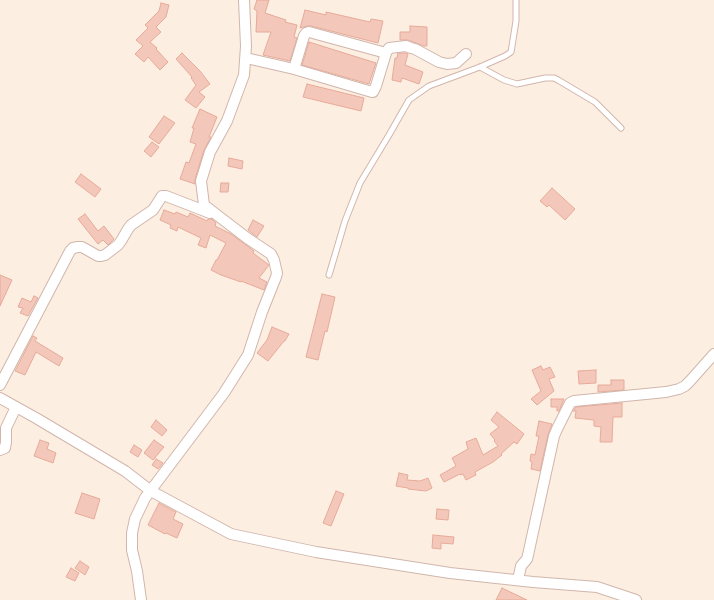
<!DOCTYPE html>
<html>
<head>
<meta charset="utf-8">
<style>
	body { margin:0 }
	canvas { display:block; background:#fdeee2 }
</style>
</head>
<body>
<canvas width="714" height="600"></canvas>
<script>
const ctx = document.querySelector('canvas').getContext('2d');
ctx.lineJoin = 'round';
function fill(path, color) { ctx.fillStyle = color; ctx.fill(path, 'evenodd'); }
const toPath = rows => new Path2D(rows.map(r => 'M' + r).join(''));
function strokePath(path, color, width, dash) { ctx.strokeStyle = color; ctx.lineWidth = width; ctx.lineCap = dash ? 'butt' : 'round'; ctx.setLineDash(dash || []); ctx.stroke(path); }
const building = toPath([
	[257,0,269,0,265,13,286,20,285,22,297,25,294,37,297,38,290,61,263,55,271,32,256,32,257,11,254,9,257,0],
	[161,3,169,5,166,17,156,27,161,32,150,42,157,48,156,49,168,62,160,70,148,57,144,62,135,54,143,46,136,40,148,28,145,25,159,11,161,3],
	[305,10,326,15,326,12,370,22,371,19,383,21,378,43,311,26,307,26,300,28,305,10],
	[410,26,427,27,427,46,424,46,408,40,400,40,400,32,410,32,410,26],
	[309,42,376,63,369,84,302,65,309,42],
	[182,53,200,71,210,84,199,92,205,97,196,108,185,100,196,85,191,78,192,77,176,59,182,53],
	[398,53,405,53,408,54,405,65,423,72,419,84,402,78,401,82,392,80,395,58,397,58,398,53],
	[307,84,364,98,361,111,303,97,307,84],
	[200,109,217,117,209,137,211,137,204,150,195,179,195,184,180,179,186,162,189,163,196,144,190,142,194,128,192,128,200,109],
	[164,116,175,123,159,144,149,137,164,116],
	[152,142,159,147,151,157,144,151,152,142],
	[229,158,243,161,242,169,228,166,229,158],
	[81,174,101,189,95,197,75,182,81,174],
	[221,183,229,183,228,192,220,192,221,183],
	[552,188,575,209,565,220,549,205,547,207,540,201,552,188],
	[164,210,175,214,176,212,188,217,190,213,207,221,208,219,212,219,216,223,215,226,231,234,254,251,253,253,269,265,259,278,267,282,264,290,241,281,241,282,221,275,211,270,216,260,217,260,226,243,210,235,206,248,198,245,201,238,178,227,177,231,170,228,171,225,160,220,164,210],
	[85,214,98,231,104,226,114,239,108,245,103,240,98,244,78,219,85,214],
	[253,220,264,226,257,237,248,230,253,220],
	[0,275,12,280,0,306,0,275],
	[322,294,335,297,327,332,325,331,318,360,306,357,322,294],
	[34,296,38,298,28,316,20,313,23,308,18,307,22,298,31,302,34,296],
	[272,327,289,334,285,341,284,341,268,361,257,353,267,340,272,327],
	[33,336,37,338,35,341,63,358,59,366,36,352,25,375,15,371,33,336],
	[541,366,543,370,550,367,555,377,549,379,554,391,537,405,531,399,541,391,532,370,541,366],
	[596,370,596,383,579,384,578,371,596,370],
	[611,380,624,380,624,390,598,392,598,385,611,385,611,380],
	[551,399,564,399,559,411,557,411,557,407,551,407,551,399],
	[622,403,622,417,613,417,612,442,600,442,601,427,594,426,594,420,575,418,576,411,573,411,576,407,622,403],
	[497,412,524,434,517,444,514,442,501,454,502,455,493,462,475,472,476,475,466,480,463,474,461,475,460,474,444,482,440,475,456,466,452,458,468,449,466,442,476,438,483,455,498,446,494,441,495,440,490,434,499,427,491,420,497,412],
	[156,420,167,430,162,436,151,427,156,420],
	[539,421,552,424,548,435,540,471,531,469,532,462,530,461,531,454,535,455,539,436,536,436,539,421],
	[40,440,49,443,47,449,56,453,53,463,34,456,40,440],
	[154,440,164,447,153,460,144,453,154,440],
	[134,445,142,450,138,457,130,452,134,445],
	[156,459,163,463,158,469,152,465,156,459],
	[399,473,408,475,407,480,420,481,428,478,432,488,426,491,408,489,408,488,396,486,399,473],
	[336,491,344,494,331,526,323,523,336,491],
	[82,493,100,499,94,519,75,513,82,493],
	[159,503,176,512,173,519,183,524,177,538,166,533,165,534,148,525,159,503],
	[437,509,449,510,448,520,436,519,437,509],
	[433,535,454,537,453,544,441,543,441,549,432,548,433,535],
	[80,561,89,567,85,575,75,568,80,561],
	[71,568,79,573,75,581,66,577,71,568],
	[502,588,527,600,496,600,502,588]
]);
const service = toPath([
	[480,67,504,80,517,84,545,78,554,78,558,80,595,102,621,128],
	[329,275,345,221,360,183,389,135,409,100,429,86,480,67,505,56,511,52,512,46,516,21,516,0]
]);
const minor = toPath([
	[246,58,294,69,372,92,373,92,376,86,386,53,389,48,406,46,411,48,415,49,439,62,447,64,456,63,466,54],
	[294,69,304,36,306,33,309,32,386,53],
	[0,385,70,251,73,248,78,247,82,247,98,256,101,256,105,255,118,245,121,241,128,229,131,225,153,210,162,196,166,196,210,213],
	[0,398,36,418,125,471,151,491,231,534,316,552,450,573,533,582,597,587,636,600],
	[0,450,5,448,6,442,6,428,16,407],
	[518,580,521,566,527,559,528,555,554,436,557,429,570,403,574,401,666,392,679,389,685,386,690,381,714,354],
	[141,600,137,571,132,550,132,533,135,519,145,498,224,393,248,355,262,312,276,277,277,273,274,260,271,254,247,238,204,205,201,181,210,152,227,121,244,75,246,46,244,0]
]);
fill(building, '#f3c7b9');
strokePath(building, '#e7aa99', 1);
strokePath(service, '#d1b6ac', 7);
strokePath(minor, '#d1b6ac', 12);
strokePath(service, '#fff', 5);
strokePath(minor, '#fff', 10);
</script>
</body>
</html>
